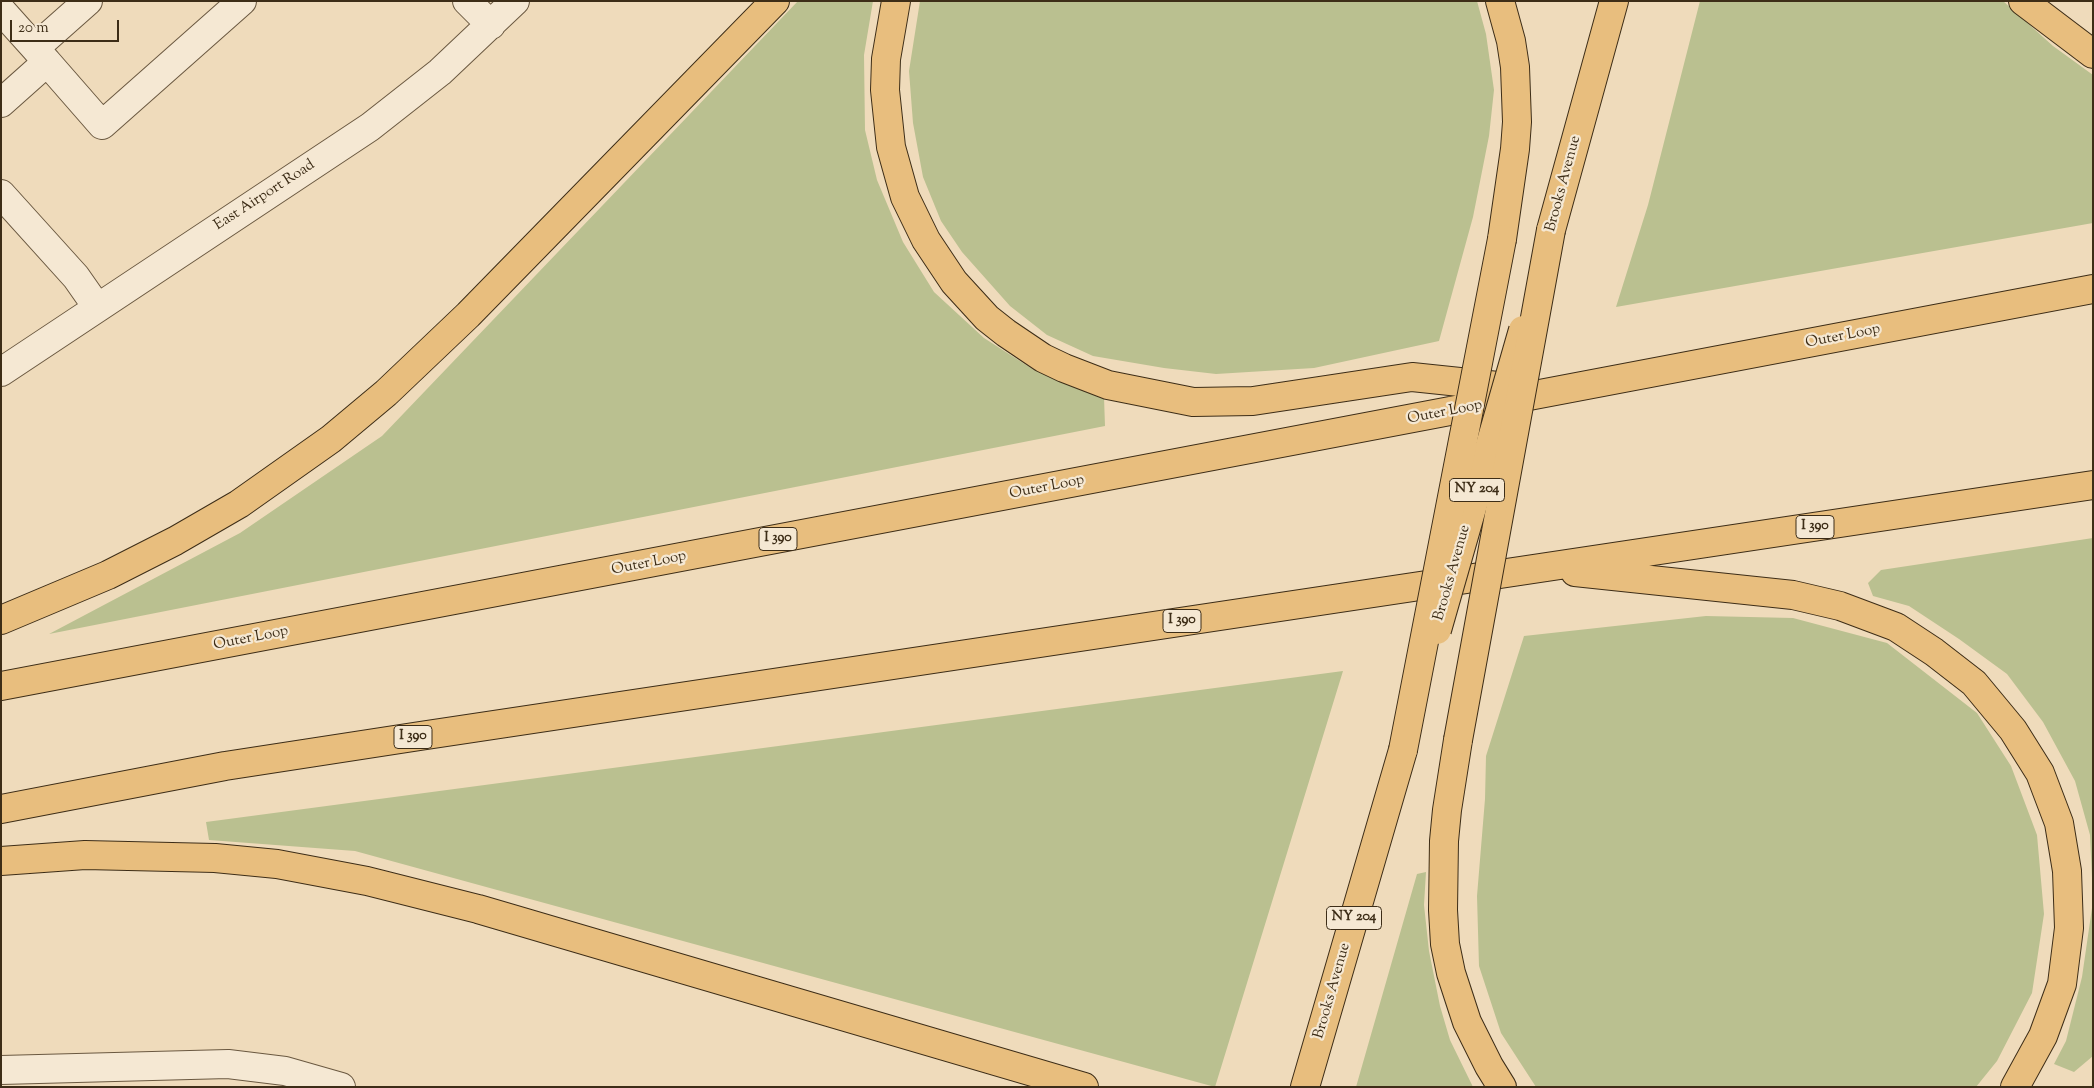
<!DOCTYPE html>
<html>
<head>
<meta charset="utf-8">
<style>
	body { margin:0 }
	#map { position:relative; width:2094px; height:1088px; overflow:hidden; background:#efdbbb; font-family:"Sorts Mill Goudy",serif }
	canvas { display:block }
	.frame { position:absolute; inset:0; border:2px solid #3d2d17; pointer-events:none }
	.scale { position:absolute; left:10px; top:20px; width:109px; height:22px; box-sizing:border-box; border:2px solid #3d2d17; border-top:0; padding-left:6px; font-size:15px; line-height:18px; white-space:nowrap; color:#3d2d17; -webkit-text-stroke:4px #f5e8d3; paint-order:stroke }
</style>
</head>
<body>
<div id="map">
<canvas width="2094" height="1088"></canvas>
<div class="frame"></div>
<div class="scale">20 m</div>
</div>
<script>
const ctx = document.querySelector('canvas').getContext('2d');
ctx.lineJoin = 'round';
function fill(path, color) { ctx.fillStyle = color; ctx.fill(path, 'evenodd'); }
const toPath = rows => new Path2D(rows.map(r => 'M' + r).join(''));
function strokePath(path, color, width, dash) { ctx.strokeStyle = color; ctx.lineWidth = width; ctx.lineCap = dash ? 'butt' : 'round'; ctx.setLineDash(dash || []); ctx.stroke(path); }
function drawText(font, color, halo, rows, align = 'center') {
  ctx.font = font + ' "Sorts Mill Goudy",serif'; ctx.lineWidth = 4.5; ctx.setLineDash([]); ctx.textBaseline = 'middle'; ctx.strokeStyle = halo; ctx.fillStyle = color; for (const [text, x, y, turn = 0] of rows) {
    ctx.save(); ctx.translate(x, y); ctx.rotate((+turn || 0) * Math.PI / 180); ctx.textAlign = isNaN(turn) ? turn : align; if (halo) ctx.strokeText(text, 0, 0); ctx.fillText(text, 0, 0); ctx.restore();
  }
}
const green = toPath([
	[798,1,873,1,864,55,865,130,877,180,903,242,934,292,984,338,1034,370,1104,397,1105,426,49,634,240,533,382,436],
	[920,1,1477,1,1486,34,1494,90,1489,136,1473,217,1439,341,1314,368,1216,374,1164,368,1093,356,1047,335,1010,306,962,252,941,221,923,177,913,123,909,71],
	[1700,1,2003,1,2053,46,2093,75,2093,223,1616,307,1648,205],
	[2093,538,2093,899,2090,835,2075,781,2043,722,2007,674,1959,639,1909,606,1873,596,1868,583,1881,570],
	[1706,616,1793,618,1887,643,1977,713,2011,766,2037,835,2044,914,2032,993,1997,1061,1976,1087,1536,1087,1501,1033,1479,966,1477,896,1485,799,1486,756,1524,636],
	[1343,671,1215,1087,355,851,209,840,206,822],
	[1426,872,1424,905,1429,951,1440,1006,1450,1040,1473,1087,1356,1087,1417,874],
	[2093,901,2093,1056,2074,1072,2054,1064,2066,1041,2082,977]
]);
const minor = toPath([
	[467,1,491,25],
	[1,10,35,48],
	[47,62,102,125,242,1],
	[1,103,47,62,35,48,88,1],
	[1,194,76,277,97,307],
	[1,372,370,127,440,72,515,1],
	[1,1070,228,1064,285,1071,341,1087]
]);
const major = toPath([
	[1551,230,1614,1],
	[1305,1087,1403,750]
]);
const highway = toPath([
	[896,1,886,59,885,90,891,147,905,197,926,240,954,282,987,318,1006,333,1043,358,1064,368,1108,385,1193,402,1253,401,1412,377,1498,386],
	[1500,1,1511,41,1515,67,1517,122,1515,149,1502,239],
	[2023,1,2093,54],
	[1575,572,1793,595,1840,606,1896,627,1934,652,1974,683,2013,730,2040,773,2059,823,2067,871,2069,928,2062,984,2043,1036,2015,1087],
	[1,620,108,575,175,541,239,504,331,439,386,393,468,315,775,1],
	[1,686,2093,289],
	[1458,740,1447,810,1444,841,1443,910,1445,944,1451,973,1467,1022,1489,1066,1502,1087],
	[1,809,225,766,420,736,2093,485],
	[1,861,85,855,215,858,277,864,367,881,478,909,1084,1087]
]);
const majorBridge = toPath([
	[1437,630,1523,330]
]);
const highwayBridge = toPath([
	[1458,740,1551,230],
	[1403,750,1502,239]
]);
const shields = [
	[1477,490,55],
	[1815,527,38],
	[778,539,38],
	[1182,621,38],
	[413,737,38],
	[1354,918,55]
];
const shieldNames = [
	["NY 204",1477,490],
	["I 390",1815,527],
	["I 390",778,539],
	["I 390",1182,621],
	["I 390",413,737],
	["NY 204",1354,918]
];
const streetNames = [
	["Brooks Avenue",1564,184,-75],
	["East Airport Road",265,196,-33],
	["Outer Loop",1843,337,-11],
	["Outer Loop",1445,413,-11],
	["Outer Loop",1047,488,-11],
	["Outer Loop",649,564,-11],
	["Brooks Avenue",1453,573,-74],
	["Outer Loop",251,639,-11],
	["Brooks Avenue",1333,991,-74]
];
fill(green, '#bac090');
strokePath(minor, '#6a5840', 30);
strokePath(major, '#3d2d17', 30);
strokePath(highway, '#3d2d17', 30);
strokePath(minor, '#f5e8d3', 28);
strokePath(major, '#e8be7e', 28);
strokePath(highway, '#e8be7e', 28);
strokePath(majorBridge, '#3d2d17', 30, []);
strokePath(highwayBridge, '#3d2d17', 30, []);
strokePath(majorBridge, '#e8be7e', 28);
strokePath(highwayBridge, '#e8be7e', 28);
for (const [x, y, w] of shields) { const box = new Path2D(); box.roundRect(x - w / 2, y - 11.5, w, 23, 4); ctx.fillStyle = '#f5e8d3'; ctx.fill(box); strokePath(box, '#3d2d17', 1); }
drawText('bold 14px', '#3d2d17', null, shieldNames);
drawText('15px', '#3d2d17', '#f5e8d3', streetNames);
</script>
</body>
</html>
